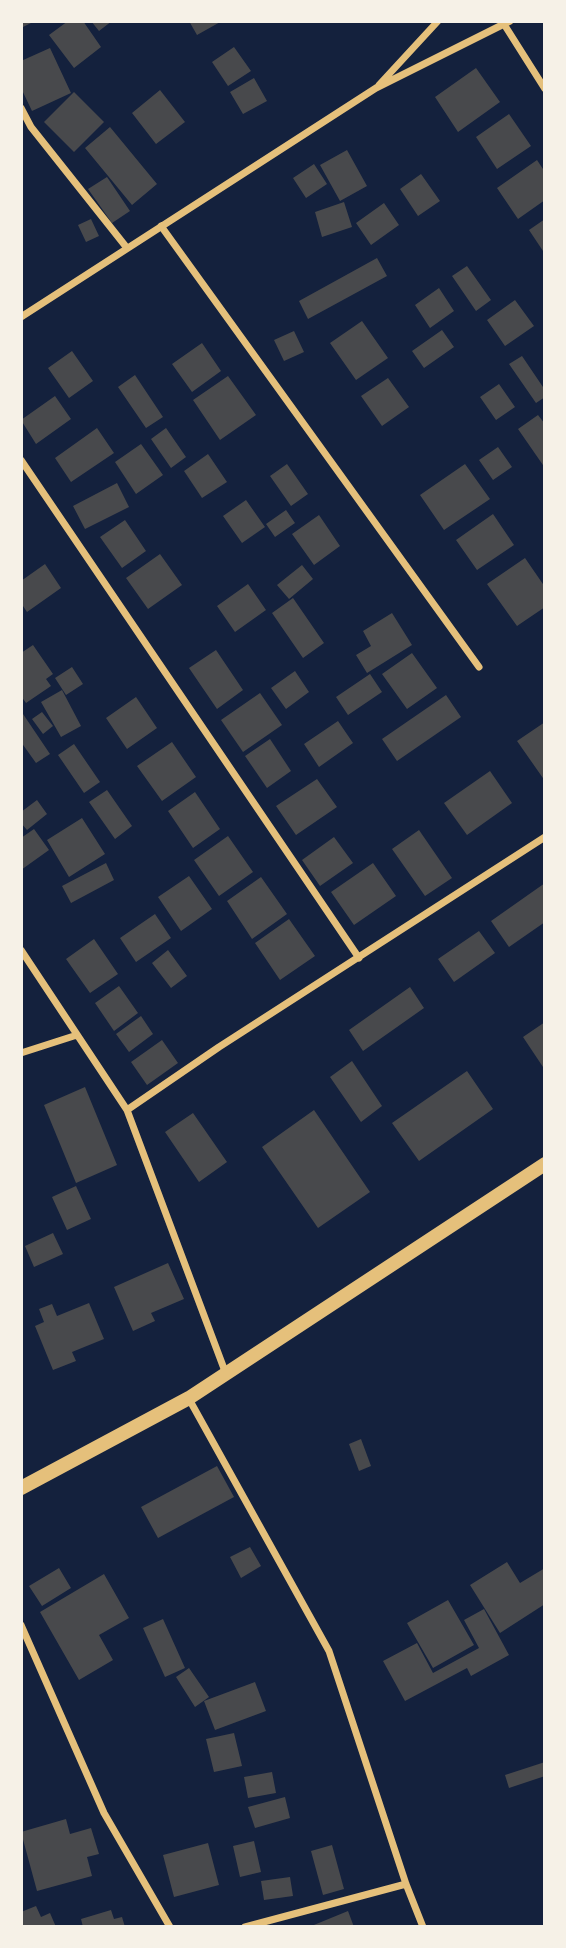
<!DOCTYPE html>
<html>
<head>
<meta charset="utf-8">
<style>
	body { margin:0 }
	#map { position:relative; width:566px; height:1948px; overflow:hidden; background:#14213d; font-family:"Noto Serif",serif }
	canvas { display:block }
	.frame { position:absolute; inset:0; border:23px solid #f6f1e7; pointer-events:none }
</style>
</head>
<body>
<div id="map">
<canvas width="566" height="1948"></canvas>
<div class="frame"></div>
</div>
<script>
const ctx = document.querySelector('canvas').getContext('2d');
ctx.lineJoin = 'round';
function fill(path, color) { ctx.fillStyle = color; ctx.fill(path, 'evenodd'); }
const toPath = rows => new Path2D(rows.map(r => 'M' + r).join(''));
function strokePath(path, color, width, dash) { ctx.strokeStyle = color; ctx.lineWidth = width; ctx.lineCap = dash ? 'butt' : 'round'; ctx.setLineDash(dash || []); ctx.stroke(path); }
const building = toPath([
	[21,21,35,21,21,28],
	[68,21,83,21,101,47,74,68,49,35],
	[91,21,112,21,99,31],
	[189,21,222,21,197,35],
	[234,47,251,71,228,86,212,62],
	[50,48,71,93,32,111,21,88,21,61],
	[476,68,500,102,458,132,435,97],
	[254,78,267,101,243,114,230,92],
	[160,90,185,122,156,144,132,113],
	[74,92,104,122,74,152,44,122],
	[509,114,531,146,497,169,476,137],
	[110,127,157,184,132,205,85,148],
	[347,150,367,186,340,201,320,165],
	[537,160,545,172,545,200,518,219,497,188],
	[314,164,327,184,306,198,293,178],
	[421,174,440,201,418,216,400,189],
	[107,177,130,211,112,223,88,189],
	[344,202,352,227,322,237,315,212],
	[384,203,399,225,371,245,356,223],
	[91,219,99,236,86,242,78,225],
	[545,219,545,254,529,230],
	[377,258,387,276,308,319,299,301],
	[467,266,491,300,476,311,452,276],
	[439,288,454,311,430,328,415,305],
	[515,300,534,326,505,346,487,320],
	[362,321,388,358,356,380,330,343],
	[442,330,454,347,424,368,412,351],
	[294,331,304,352,284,361,274,340],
	[202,343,221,371,192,392,172,364],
	[72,351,93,381,69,398,48,368],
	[522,356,545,390,545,397,536,403,509,364],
	[135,375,163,417,146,428,118,387],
	[228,376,256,415,220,440,193,400],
	[388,378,409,407,382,426,361,396],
	[499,384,515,407,496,420,480,397],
	[55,396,71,419,36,444,21,420],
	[538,415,545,424,545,468,518,429],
	[97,428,114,453,71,482,55,458],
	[166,428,186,457,171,468,151,439],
	[141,444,163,475,136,494,115,462],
	[498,447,512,467,493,480,479,460],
	[208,454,227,482,202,498,184,471],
	[287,464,308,494,291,506,270,476],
	[465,464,490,499,444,530,420,495],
	[117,483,129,507,85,529,73,506],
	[246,500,265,527,242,543,223,516],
	[286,510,295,523,275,537,266,524],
	[493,514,514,545,477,570,456,540],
	[319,515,340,546,314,565,292,534],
	[125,520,146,551,122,568,100,537],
	[160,554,182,585,148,609,126,578],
	[525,558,545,587,545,607,517,626,487,584],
	[45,564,61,588,27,612,21,603,21,581],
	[302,565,313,579,289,599,277,585],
	[248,584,266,610,235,632,217,606],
	[293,598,324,643,303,658,272,613],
	[392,613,412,645,367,673,356,655,371,646,363,631],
	[33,645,53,674,46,679,51,686,26,703,21,696,21,653],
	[216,650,243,690,217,709,189,668],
	[412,653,437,688,407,709,382,674],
	[72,667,83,684,66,695,55,678],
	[295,671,309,692,286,709,271,688],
	[370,674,382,692,348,715,336,697],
	[62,690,81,726,61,737,41,702],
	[260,693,282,725,243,752,221,720],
	[446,695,461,717,397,761,382,739],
	[136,697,157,728,127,749,106,718],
	[21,711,50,754,36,763,21,742],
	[42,712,53,726,43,734,32,719],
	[338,721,353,743,319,767,304,744],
	[545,722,545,781,517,741],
	[270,739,291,771,267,788,245,756],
	[172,742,196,777,162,801,137,766],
	[74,744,100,782,84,793,58,755],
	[490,771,512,803,467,835,444,803],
	[317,779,337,807,296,835,276,806],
	[107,790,132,826,115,839,89,802],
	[195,792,220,829,193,848,168,811],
	[37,800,47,814,27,830,21,823,21,812],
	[82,818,105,854,69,877,47,840],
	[34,829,49,850,21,870,21,838],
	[419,830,452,878,425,896,392,849],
	[228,836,253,872,219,896,194,860],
	[334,837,353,863,320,886,302,860],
	[106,863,114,880,71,903,62,886],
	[373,863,396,896,354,925,331,892],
	[189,876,212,909,181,931,158,897],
	[261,877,287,914,252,939,227,901],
	[545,883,545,922,509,947,491,921],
	[155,914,171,938,136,962,120,938],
	[289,919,315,956,280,980,255,943],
	[479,931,495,953,454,982,438,959],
	[94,939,118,974,90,993,66,959],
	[168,950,187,976,171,988,152,963],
	[119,986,138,1013,114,1031,95,1003],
	[410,987,424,1008,363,1051,349,1030],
	[141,1016,153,1034,129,1052,116,1034],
	[545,1022,545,1070,523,1037],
	[162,1040,178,1063,147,1085,131,1062],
	[352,1061,382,1106,361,1122,330,1077],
	[467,1071,493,1109,419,1161,392,1123],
	[85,1087,117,1165,76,1183,44,1105],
	[314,1110,370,1192,318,1228,262,1147],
	[193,1113,227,1162,199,1182,165,1132],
	[76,1186,91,1219,67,1230,52,1197],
	[53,1233,63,1254,34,1267,25,1246],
	[168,1263,184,1299,151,1313,155,1321,133,1331,114,1287],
	[89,1303,104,1339,72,1352,76,1361,53,1370,35,1326,44,1322,39,1309,52,1304,57,1316],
	[361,1439,371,1466,359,1471,349,1444],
	[217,1466,234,1497,158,1538,141,1507],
	[250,1547,261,1566,241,1578,230,1557],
	[507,1562,520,1583,545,1568,545,1604,500,1633,470,1585],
	[59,1568,71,1588,42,1606,29,1586],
	[104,1574,129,1618,99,1635,113,1660,79,1680,40,1612],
	[448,1600,474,1645,433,1668,407,1623],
	[484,1609,509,1655,471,1676,467,1668,405,1701,383,1661,417,1643,433,1673,479,1648,464,1620],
	[163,1619,185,1668,165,1677,143,1628],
	[189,1668,209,1697,195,1707,176,1677],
	[255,1682,266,1711,215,1730,204,1701],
	[234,1733,242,1766,214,1772,206,1739],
	[545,1762,545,1776,509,1788,505,1775],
	[272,1772,276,1793,248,1798,244,1777],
	[285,1797,290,1818,255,1828,248,1807],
	[66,1819,70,1834,91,1828,99,1854,87,1857,92,1876,37,1891,21,1832],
	[254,1841,261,1872,240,1877,233,1846],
	[208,1843,219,1885,174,1897,163,1855],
	[332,1845,344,1889,323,1895,311,1851],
	[290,1877,293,1896,264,1900,261,1881],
	[36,1906,41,1917,50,1913,56,1927,21,1927,21,1912],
	[111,1910,114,1919,122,1917,125,1927,83,1927,81,1919],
	[348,1911,354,1927,309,1927]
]);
const minor = toPath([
	[502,21,545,89],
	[379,85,438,21],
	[21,108,31,127,127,248],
	[161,226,479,667],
	[21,317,376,88,510,21],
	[21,460,359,958],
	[21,950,127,1110,226,1374],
	[21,1053,77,1035],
	[127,1110,219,1047,545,837],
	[189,1399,329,1651,406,1884,423,1927],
	[21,1625,104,1813,170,1927],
	[245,1927,406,1884]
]);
const secondary = toPath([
	[21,1488,189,1398,545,1164]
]);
fill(building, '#48494c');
strokePath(minor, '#e5c07b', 7);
strokePath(secondary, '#e5c07b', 14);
</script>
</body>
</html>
